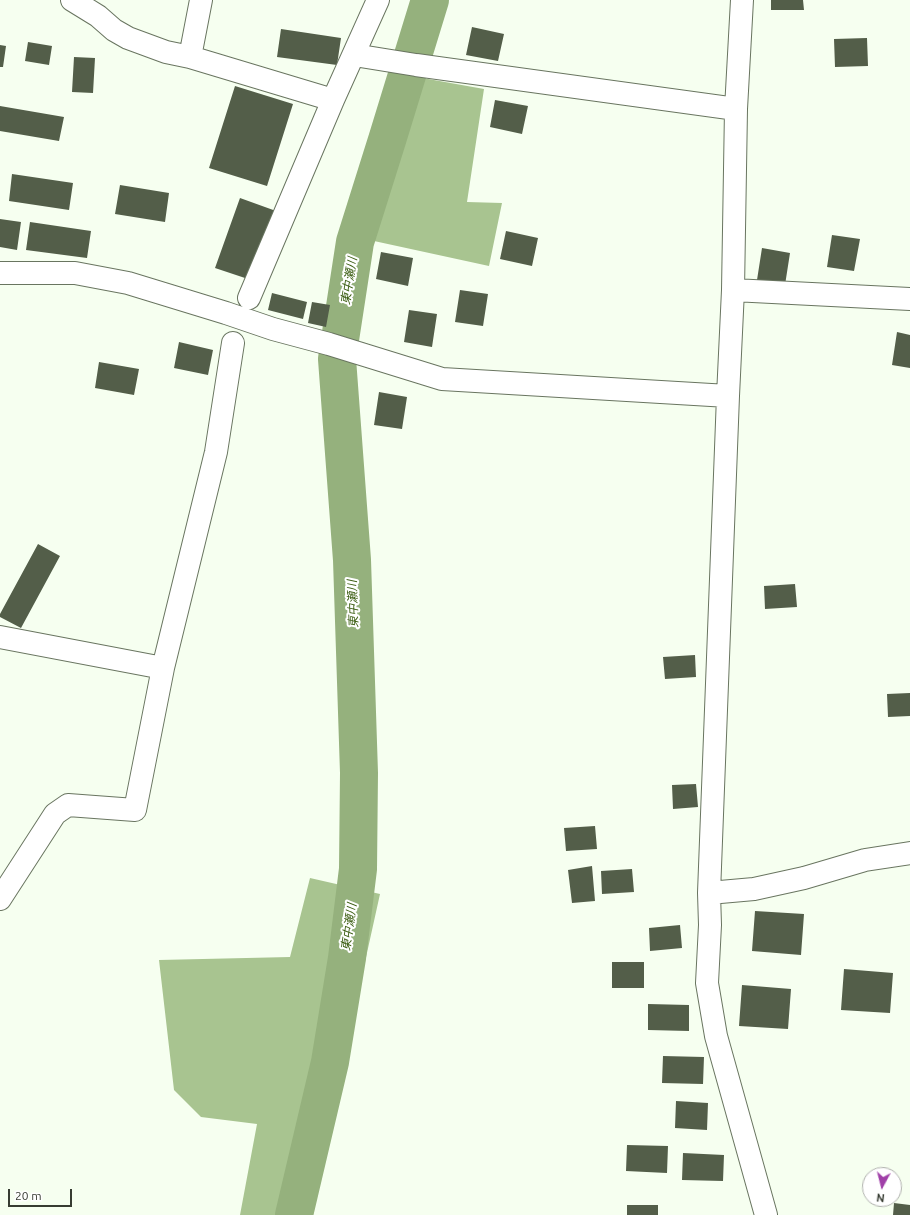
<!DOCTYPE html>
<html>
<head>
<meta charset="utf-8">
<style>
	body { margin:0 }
	#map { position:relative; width:910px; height:1215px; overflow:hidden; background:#f6fff0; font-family:Ubuntu,sans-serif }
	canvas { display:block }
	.north { position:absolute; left:862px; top:1167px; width:40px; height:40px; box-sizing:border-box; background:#fff; border:1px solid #afb1ad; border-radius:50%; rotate:187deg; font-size:11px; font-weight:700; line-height:16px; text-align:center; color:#373c32 }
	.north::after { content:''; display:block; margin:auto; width:14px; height:18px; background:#a040a8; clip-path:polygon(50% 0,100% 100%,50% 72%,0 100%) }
	.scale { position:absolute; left:8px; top:1189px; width:64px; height:18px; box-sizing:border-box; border:2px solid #373c32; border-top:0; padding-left:5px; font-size:12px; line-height:14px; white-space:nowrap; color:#373c32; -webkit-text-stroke:3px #fff; paint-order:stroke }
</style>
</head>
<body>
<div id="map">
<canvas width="910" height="1215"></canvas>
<div class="north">N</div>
<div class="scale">20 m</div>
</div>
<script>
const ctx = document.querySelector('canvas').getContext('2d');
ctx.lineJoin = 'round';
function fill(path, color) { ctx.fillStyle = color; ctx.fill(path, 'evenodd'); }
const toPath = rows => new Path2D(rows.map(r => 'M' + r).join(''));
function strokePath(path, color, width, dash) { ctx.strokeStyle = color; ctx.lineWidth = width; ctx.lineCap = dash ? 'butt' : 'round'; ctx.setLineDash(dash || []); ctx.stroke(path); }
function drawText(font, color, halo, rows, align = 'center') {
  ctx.font = font + ' Ubuntu,"Noto Sans JP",sans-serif'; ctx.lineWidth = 4; ctx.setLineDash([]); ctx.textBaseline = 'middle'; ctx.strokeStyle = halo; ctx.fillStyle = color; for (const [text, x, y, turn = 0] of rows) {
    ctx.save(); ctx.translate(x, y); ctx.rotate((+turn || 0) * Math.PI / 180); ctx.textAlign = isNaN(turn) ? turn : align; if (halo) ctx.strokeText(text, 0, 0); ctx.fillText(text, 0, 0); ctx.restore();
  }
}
const forest = toPath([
	[417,77,484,89,467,202,502,203,489,266,374,241],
	[310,878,380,894,309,1215,240,1215,257,1124,201,1117,174,1090,159,960,290,957]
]);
const river = toPath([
	[294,1215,330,1062,347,958,358,869,359,773,352,560,337,359,355,242,388,137,430,0]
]);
const building = toPath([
	[771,0,803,0,804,10,771,10],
	[472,27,504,34,498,61,466,55],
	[281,29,341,38,337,65,277,57],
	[867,38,868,66,835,67,834,39],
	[28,42,52,46,49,65,25,61],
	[0,45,6,46,3,67,0,67],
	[74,57,95,58,93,93,72,92],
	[235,86,293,104,267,186,209,168],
	[495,100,528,106,522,134,490,127],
	[0,106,64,117,59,141,0,131],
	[12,174,73,183,69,210,9,201],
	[120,185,169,193,165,222,115,214],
	[240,198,276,211,251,280,215,268],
	[0,219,21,222,17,250,0,247],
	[30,222,91,231,87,258,26,250],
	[506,231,538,238,532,266,500,259],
	[832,235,860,239,854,271,827,267],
	[762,248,790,253,785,285,757,280],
	[381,252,413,258,408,286,376,279],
	[460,290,488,294,483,326,455,322],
	[272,293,307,302,303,319,268,310],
	[312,302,330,305,326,327,308,323],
	[409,310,437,314,432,347,404,342],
	[897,332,910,335,910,368,892,365],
	[179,342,213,350,208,375,174,368],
	[99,362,139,369,134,395,95,388],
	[379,392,407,397,402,429,374,425],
	[38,544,60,556,21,628,0,617,0,614],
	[795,584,797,607,765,609,764,586],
	[695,655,696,677,665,679,663,657],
	[910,693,910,716,888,717,887,694],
	[696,784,698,807,673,809,672,785],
	[595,826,597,849,566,851,564,828],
	[592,866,595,901,572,903,568,870],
	[632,869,634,892,602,894,601,871],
	[755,911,804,914,801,955,752,951],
	[680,925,682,948,650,951,649,928],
	[612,962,644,962,644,988,612,988],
	[844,969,893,973,890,1013,841,1010],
	[742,985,791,989,788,1029,739,1026],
	[648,1004,689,1005,689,1031,648,1030],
	[663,1056,704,1057,703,1084,662,1083],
	[676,1101,708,1103,707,1130,675,1128],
	[627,1145,668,1146,667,1173,626,1171],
	[683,1153,724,1155,723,1181,682,1180],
	[894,1203,910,1205,910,1215,893,1215],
	[627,1205,658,1205,658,1215,627,1215]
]);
const minor = toPath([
	[72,0,98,16,114,30,128,38,166,52,190,57,333,100],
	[742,0,736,109,733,290,728,396,709,893,710,925,707,983,716,1036,766,1215],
	[354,55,416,65,736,109],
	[190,57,201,0],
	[0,273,75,273,128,283,226,313,273,329,329,344,442,379,728,396],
	[733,290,910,299],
	[249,298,333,100,378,0],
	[0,637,163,668,216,452,233,343],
	[709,893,754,889,804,878,865,860,910,853],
	[0,899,55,814,68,805,135,810,163,668]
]);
const waterNames = [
	["東中瀬川",349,281,-81],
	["東中瀬川",353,604,-92],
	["東中瀬川",349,927,-82]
];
fill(forest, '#a8c490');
strokePath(river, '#95b17d', 38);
fill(building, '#535e49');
strokePath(minor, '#697560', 24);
strokePath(minor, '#fff', 22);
drawText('italic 12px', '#3b5d12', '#fff', waterNames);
</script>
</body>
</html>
